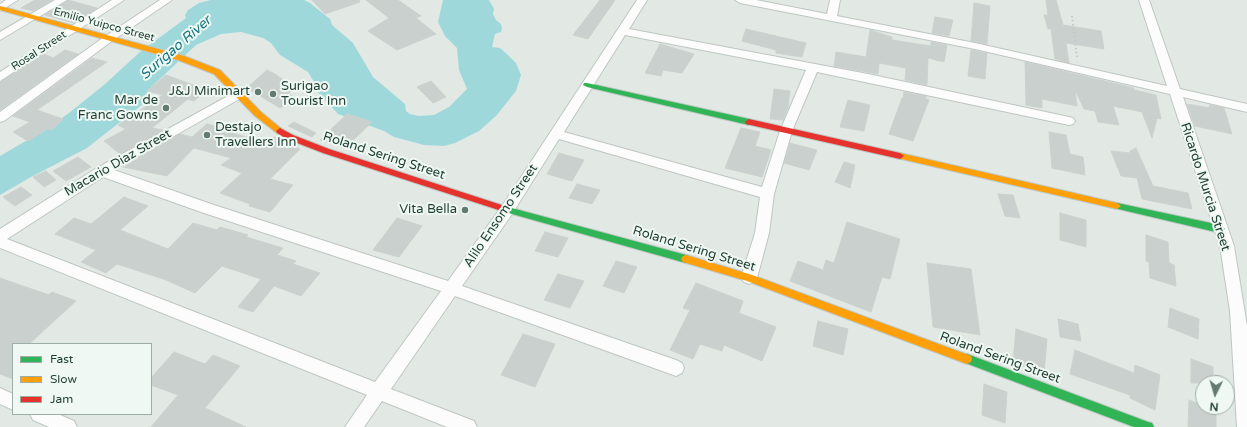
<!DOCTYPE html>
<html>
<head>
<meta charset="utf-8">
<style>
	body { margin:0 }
	#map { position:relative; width:1247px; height:427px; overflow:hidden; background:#e2e9e5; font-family:"Varela Round",sans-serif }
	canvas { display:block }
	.legend { position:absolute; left:12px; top:343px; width:140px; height:72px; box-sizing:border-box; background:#f0f8f4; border:1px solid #9caea7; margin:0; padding:5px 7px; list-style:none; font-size:12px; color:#1f3e33 }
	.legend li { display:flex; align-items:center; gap:8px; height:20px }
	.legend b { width:20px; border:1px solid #9caea7 }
	.north { position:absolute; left:1195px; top:375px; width:40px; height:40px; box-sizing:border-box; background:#f0f8f4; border:1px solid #9caea7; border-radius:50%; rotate:185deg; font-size:11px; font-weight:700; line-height:16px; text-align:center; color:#1f3e33 }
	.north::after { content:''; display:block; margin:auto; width:14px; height:18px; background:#637a71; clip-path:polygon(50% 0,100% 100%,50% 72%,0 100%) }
</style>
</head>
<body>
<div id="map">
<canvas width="1247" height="427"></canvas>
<ul class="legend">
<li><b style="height:5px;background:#30b455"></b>Fast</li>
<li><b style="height:5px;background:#ff9f0a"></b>Slow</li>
<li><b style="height:5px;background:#e5322d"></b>Jam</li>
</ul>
<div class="north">N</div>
</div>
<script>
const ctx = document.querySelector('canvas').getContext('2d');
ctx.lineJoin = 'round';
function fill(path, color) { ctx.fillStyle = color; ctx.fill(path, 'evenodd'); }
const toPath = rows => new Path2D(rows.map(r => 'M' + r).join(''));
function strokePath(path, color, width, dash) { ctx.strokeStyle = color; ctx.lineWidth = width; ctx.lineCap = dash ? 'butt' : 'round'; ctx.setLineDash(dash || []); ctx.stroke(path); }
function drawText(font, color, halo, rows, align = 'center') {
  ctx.font = font + ' "Varela Round",sans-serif'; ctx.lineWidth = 4; ctx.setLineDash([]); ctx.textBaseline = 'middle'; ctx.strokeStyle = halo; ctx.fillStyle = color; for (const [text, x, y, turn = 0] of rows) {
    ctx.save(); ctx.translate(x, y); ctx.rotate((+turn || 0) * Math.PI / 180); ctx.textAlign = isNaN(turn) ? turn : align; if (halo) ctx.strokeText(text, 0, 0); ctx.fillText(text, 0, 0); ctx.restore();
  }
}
const water = toPath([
	[211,0,304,0,310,3,330,19,332,25,353,43,373,77,405,104,406,111,410,114,419,116,434,115,449,107,467,89,459,70,457,48,445,36,438,22,443,0,489,0,494,9,493,14,496,20,501,24,502,29,501,32,495,34,492,47,500,48,509,56,516,63,521,75,516,91,496,116,479,131,455,143,444,146,424,145,394,137,384,131,338,114,313,87,314,82,308,72,280,55,271,43,263,38,241,32,221,34,196,45,148,90,143,104,87,148,31,177,0,195,0,156,43,131,69,113,105,84,140,52,186,18,185,15,188,10,199,3]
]);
const building = toPath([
	[35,0,52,0,33,11,21,8,35,0],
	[68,0,97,8,74,23,45,15,68,0],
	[312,0,359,0,360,2,325,14,312,0],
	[366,0,398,0,421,16,416,18,436,34,397,50,368,31,389,18,366,0],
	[600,0,615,0,588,39,573,35,600,0],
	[1046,0,1056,0,1063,25,1101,31,1104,49,1066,43,1069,63,1055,59,1051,29,1048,29,1044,15,1048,15,1046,0],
	[974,3,990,6,987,44,971,41,974,3],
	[935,17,953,20,949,36,932,33,935,17],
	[746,29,806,43,802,57,776,53,776,50,742,41,746,29],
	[870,30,892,37,892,40,931,46,931,42,947,45,944,62,928,58,927,85,905,80,906,68,879,63,878,74,834,66,836,52,866,57,870,30],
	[660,44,694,54,682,73,663,70,661,76,645,73,660,44],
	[65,50,78,54,0,110,0,82,44,54,53,58,65,50],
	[971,50,987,53,985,79,968,76,971,50],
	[92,58,107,62,37,110,63,119,52,130,47,129,28,141,13,132,30,122,13,116,92,58],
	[1025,62,1134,88,1134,90,1156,95,1161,119,1157,118,1152,138,1142,112,1113,106,1119,125,1098,122,1095,111,1084,109,1075,90,1077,106,1042,99,1042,108,1026,105,1025,62],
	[267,70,275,74,296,89,288,93,296,99,280,108,247,88,267,70],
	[166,75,207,90,194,101,188,99,152,128,163,130,120,154,104,141,126,129,118,125,163,95,147,91,166,75],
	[431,81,446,97,433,103,417,87,431,81],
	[774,89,790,91,788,107,783,120,770,119,774,89],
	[904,92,926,96,926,99,929,100,913,141,889,134,902,98,903,98,904,92],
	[848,100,870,105,864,131,840,127,848,100],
	[1187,104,1210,108,1209,105,1224,108,1232,134,1195,126,1187,104],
	[347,114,372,122,345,148,320,140,347,114],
	[294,122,316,133,312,137,288,126,294,122],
	[207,124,226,129,224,131,262,141,264,139,269,140,274,137,300,149,270,179,293,185,270,212,249,206,250,204,220,193,242,173,221,165,231,158,194,148,167,176,123,167,180,134,192,137,207,124],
	[741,128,760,132,755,146,771,150,762,177,725,168,741,128],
	[1049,132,1066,135,1070,154,1083,157,1085,175,1052,168,1049,132],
	[790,143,817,150,809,170,784,163,790,143],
	[1136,148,1153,186,1188,193,1192,209,1142,199,1137,178,1121,176,1111,151,1130,153,1130,151,1136,148],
	[559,153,584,160,572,181,547,174,559,153],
	[78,157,91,167,66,181,53,171,78,157],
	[844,162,855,165,850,188,835,182,844,162],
	[46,171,56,180,44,187,33,177,46,171],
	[577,184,600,190,592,204,569,198,577,184],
	[21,187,32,195,15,206,3,197,21,187],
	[998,194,1013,195,1020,218,1005,216,998,194],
	[124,197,148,206,120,230,168,249,193,223,217,230,220,227,248,235,246,237,283,248,277,255,296,261,293,264,320,273,301,296,274,286,253,312,238,307,261,279,222,266,195,293,166,280,117,264,106,273,81,262,96,250,55,234,74,218,91,224,124,197],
	[1060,213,1086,220,1086,247,1060,240,1060,213],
	[397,218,422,226,399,257,373,250,397,218],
	[847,222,900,239,890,279,882,277,871,312,790,281,798,261,823,270,826,260,834,263,847,222],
	[545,232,568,238,558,257,535,251,545,232],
	[1146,235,1168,242,1169,263,1174,265,1176,286,1150,278,1149,262,1146,261,1146,235],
	[616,261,637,267,624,293,603,286,616,261],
	[927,263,971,269,980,335,933,327,927,263],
	[558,274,584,281,570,308,544,300,558,274],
	[0,278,49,295,52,292,76,301,29,344,13,344,13,379,0,374,0,278],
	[696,283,743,301,739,313,776,327,762,361,724,345,722,351,700,344,693,359,670,350,690,310,683,308,696,283],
	[1170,308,1199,319,1198,339,1168,327,1170,308],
	[1058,319,1078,324,1081,341,1060,337,1058,319],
	[818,321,848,329,843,355,813,346,818,321],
	[1016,329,1047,339,1044,373,1013,362,1016,329],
	[523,334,555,344,535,387,501,375,523,334],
	[1075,350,1134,373,1135,365,1160,375,1155,410,1130,398,1130,395,1070,374,1075,350],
	[174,352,205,364,213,355,240,366,205,408,246,427,151,427,178,395,151,385,151,378,174,352],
	[1191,359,1213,367,1213,383,1191,383,1191,359],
	[984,384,1007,392,1005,423,982,415,984,384],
	[1189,400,1216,411,1216,427,1188,427,1189,400]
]);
const path = toPath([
	[1072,16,1077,57]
]);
const street = toPath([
	[6,0,18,0,0,11,0,4,6,0],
	[55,0,67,0,0,40,0,32,55,0],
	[112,0,124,0,0,81,0,72,112,0],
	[160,0,172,0,112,41,4,121,0,122,0,112,104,37,160,0],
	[637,0,647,0,629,29,868,74,1069,117,1073,118,1075,121,1073,124,1069,125,817,72,792,131,774,194,769,233,757,278,754,282,749,284,744,282,741,278,755,233,760,197,559,139,512,214,462,286,676,360,682,363,684,368,682,373,676,376,455,296,391,389,474,421,477,427,447,427,382,401,364,427,345,427,367,395,0,248,0,229,97,168,239,90,243,91,245,94,243,97,114,170,211,204,448,281,502,206,637,0],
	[625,35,806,70,780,131,762,187,564,132,625,35],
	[103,177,201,212,441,291,375,382,7,239,103,177],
	[735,0,756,0,827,14,830,0,840,0,837,16,975,43,1167,86,1139,0,1149,0,1180,89,1247,104,1247,112,1183,97,1234,246,1247,326,1247,427,1237,427,1230,311,1220,246,1170,94,975,49,740,3,735,0],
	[0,388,13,394,13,410,0,404,0,388],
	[30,414,58,414,74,421,77,427,49,427,33,420,30,414]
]);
const fast = toPath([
	[584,83,587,83,749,119,753,122,749,125,587,87,583,85,584,83],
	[1117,203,1220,225,1223,227,1225,229,1223,231,1220,233,1114,208,1113,206,1114,204,1117,203],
	[508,207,686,255,689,256,691,259,689,262,686,263,505,212,504,210,508,207],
	[967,354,1148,422,1152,423,1154,427,1134,427,963,362,962,359,963,356,967,354]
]);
const slow = toPath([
	[0,6,184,56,220,70,261,112,284,131,283,133,277,133,255,116,214,74,178,60,0,10,0,6],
	[900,153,1117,203,1121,206,1117,209,897,158,896,156,900,153],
	[686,255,752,275,971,356,972,359,971,362,967,364,747,281,683,262,681,259,683,256,686,255]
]);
const jam = toPath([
	[749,119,900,153,904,156,900,159,746,124,745,122,749,119],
	[280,128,293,135,329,149,511,208,512,210,508,213,323,153,287,139,277,133,276,131,280,128]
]);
const markers = [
	[258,92,4,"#637a71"],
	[273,94,4,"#637a71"],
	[166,108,4,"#637a71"],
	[207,135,4,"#637a71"],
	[465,210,4,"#637a71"]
];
const farStreetnames = [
	["Emilio Yuipco Street",104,25,15],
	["Rosal Street",39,51,-33]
];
const poiNames = [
	["Surigao",281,87,"left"],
	["Tourist Inn",281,102,"left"],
	["J&J Minimart",250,92],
	["Mar de",158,101],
	["Franc Gowns",158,116],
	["Destajo",215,128,"left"],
	["Travellers Inn",215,143,"left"],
	["Vita Bella",457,210]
];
const streetNames = [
	["Roland Sering Street",384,156,18],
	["Macario Diaz Street",118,163,-30],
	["Ricardo Murcia Street",1205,187,72],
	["Alilo Ensomo Street",501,216,-56],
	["Roland Sering Street",694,249,17],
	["Roland Sering Street",1000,358,20]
];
const waterNames = [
	["Surigao River",176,48,-41]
];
fill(water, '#9fd8db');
fill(building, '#c9d0cd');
strokePath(building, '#cbd2ce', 1);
strokePath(street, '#bfc6c2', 2);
strokePath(fast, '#bec7c3', 2);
strokePath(slow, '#bec7c3', 2);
strokePath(jam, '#bec7c3', 2);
strokePath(path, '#bfcac6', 2, [1.5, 2.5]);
fill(street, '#fbfcfb');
fill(fast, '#30b455');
fill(slow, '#ff9f0a');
fill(jam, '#e5322d');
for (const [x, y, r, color] of markers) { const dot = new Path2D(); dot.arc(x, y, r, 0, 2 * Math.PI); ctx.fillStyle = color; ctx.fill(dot); strokePath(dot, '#f0f8f4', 1.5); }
drawText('11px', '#1f3e33', '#f0f8f4', farStreetnames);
drawText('13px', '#1f3e33', '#f0f8f4', poiNames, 'right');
drawText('13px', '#1f3e33', '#f0f8f4', streetNames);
drawText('italic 14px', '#13767f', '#f0f8f4', waterNames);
</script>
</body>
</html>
